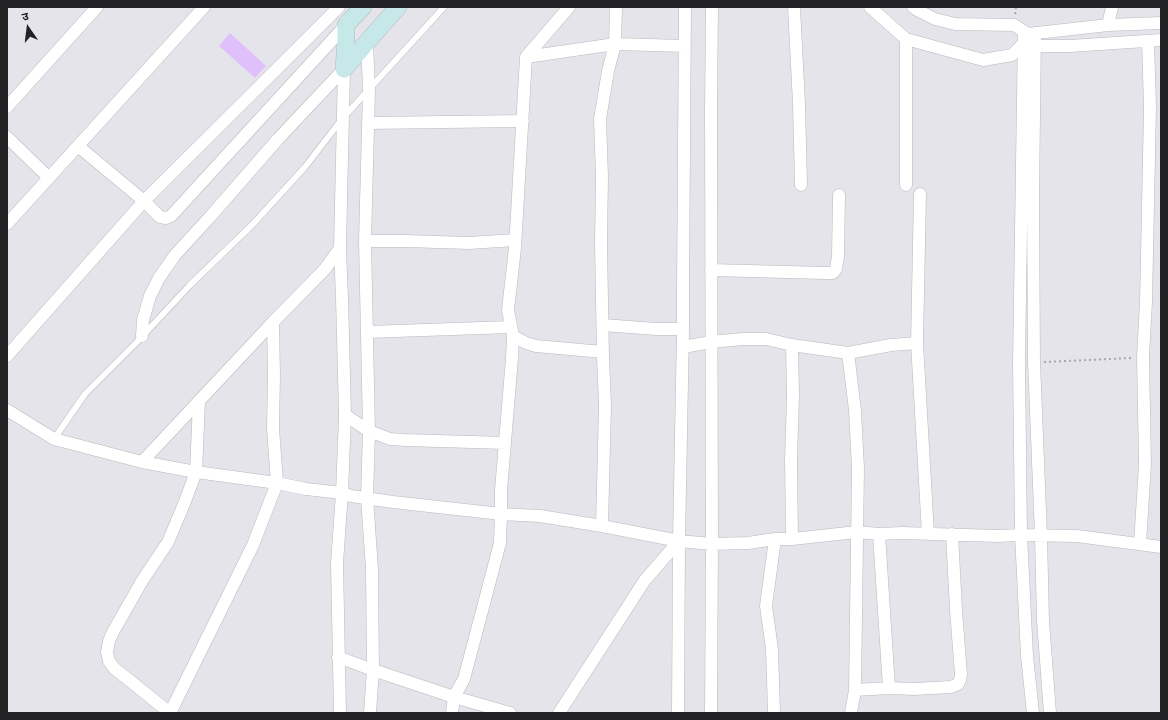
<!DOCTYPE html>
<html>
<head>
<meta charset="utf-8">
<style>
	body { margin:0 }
	#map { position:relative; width:1168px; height:720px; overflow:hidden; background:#e4e4ea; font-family:Manrope,"Noto Sans Devanagari",sans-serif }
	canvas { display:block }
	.frame { position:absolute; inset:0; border:8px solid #232326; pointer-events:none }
	.north { position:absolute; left:8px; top:8px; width:40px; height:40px; -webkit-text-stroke:3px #e4e4ea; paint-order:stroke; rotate:346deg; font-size:11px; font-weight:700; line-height:16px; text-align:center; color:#232326 }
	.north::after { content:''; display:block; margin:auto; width:14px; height:18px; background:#232326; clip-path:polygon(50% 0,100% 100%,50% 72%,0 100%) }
</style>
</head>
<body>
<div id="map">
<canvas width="1168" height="720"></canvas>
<div class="frame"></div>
<div class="north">उ</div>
</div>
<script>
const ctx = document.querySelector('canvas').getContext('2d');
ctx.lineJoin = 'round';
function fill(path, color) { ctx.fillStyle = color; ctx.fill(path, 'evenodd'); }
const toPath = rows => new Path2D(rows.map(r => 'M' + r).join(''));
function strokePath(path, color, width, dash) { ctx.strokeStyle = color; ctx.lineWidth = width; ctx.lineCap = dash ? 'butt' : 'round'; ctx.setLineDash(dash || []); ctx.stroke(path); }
const building = toPath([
	[230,33,266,66,255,78,219,46]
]);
const path = toPath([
	[1015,14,1016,7],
	[1044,362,1132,358]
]);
const lane = toPath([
	[54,439,85,394,135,344,190,285,253,224,305,167,342,119,444,7]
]);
const street = toPath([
	[794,7,799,104,801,185],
	[870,7,906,39,983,60,1012,55,1023,44,1035,46,1070,46,1161,40],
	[913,7,917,10,935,19,955,24,1014,25,1028,34,1108,25,1161,23],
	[1108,25,1112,7],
	[1024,31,1019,363,1021,535,1027,656,1033,713],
	[1035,33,1033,198,1034,362,1041,536,1043,621,1050,713],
	[367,42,369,90,365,241,369,431,367,498,372,569,373,670,370,713],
	[526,57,615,44,685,46],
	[7,107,97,7],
	[368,123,523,121],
	[7,137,49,178],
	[78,146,144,201,160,217,166,218,171,216,346,25,346,21],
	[906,185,906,39],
	[7,224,204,7],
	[365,241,405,241,469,243,515,240],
	[711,270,825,273,833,273,836,269,838,256,839,195],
	[603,325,656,329,683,329],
	[367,332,511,327],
	[142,336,143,320,150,296,159,278,175,255,209,218,278,139,344,69],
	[513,336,526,343,536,346,603,352],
	[917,343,920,194],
	[683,347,711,342,743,339,766,339,792,345,848,353,891,345,917,343,928,534],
	[848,353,855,410,858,468,855,690,851,713],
	[7,356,144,201,339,7],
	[7,410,54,439,142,462,196,472,277,483,306,489,342,493,351,496,393,502,501,514,540,516,602,526,679,541,712,544,748,543,775,539,792,539,857,532,879,534,902,533,997,536,1021,535,1077,536,1161,547],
	[345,415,369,431,390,439,405,440,505,443],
	[142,462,273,322],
	[602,526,605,405,603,358,601,243,602,177,600,119,608,71,615,44,616,7],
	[879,534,889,688,914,689,951,687,958,684,960,680,961,675,956,610,952,534],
	[792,539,791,459,793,396,792,345],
	[1140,544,1145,464,1143,357,1146,302,1150,107,1148,41],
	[338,657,373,670,454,697,452,713],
	[855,690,889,688],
	[170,713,253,545,277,483,273,428,274,375,273,322,325,269,340,248],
	[170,713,114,668,109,661,107,652,109,641,113,632,142,581,168,542,184,504,196,472,199,401],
	[340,713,337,563,342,493,345,415,342,298,340,248,344,69],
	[510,713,454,697,464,679,500,543,501,514,501,490,512,358,513,336,508,310,515,248,526,57,569,7],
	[559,713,645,580,679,541],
	[678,713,679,541,683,329,683,289,685,7],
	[711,713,712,544,711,111,712,7],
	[774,713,772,649,766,606,775,539]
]);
const secondary = toPath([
	[344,69,367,42,398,7],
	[344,69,346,40,346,25,363,7]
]);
fill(building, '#dfc0fa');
strokePath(lane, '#b8b8be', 7);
strokePath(street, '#b8b8be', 13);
strokePath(secondary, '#b8b8be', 18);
strokePath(path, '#a6a6ab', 2, [2, 3]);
strokePath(lane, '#fff', 6);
strokePath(street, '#fff', 12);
strokePath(secondary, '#c6e8e9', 17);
</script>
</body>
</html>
